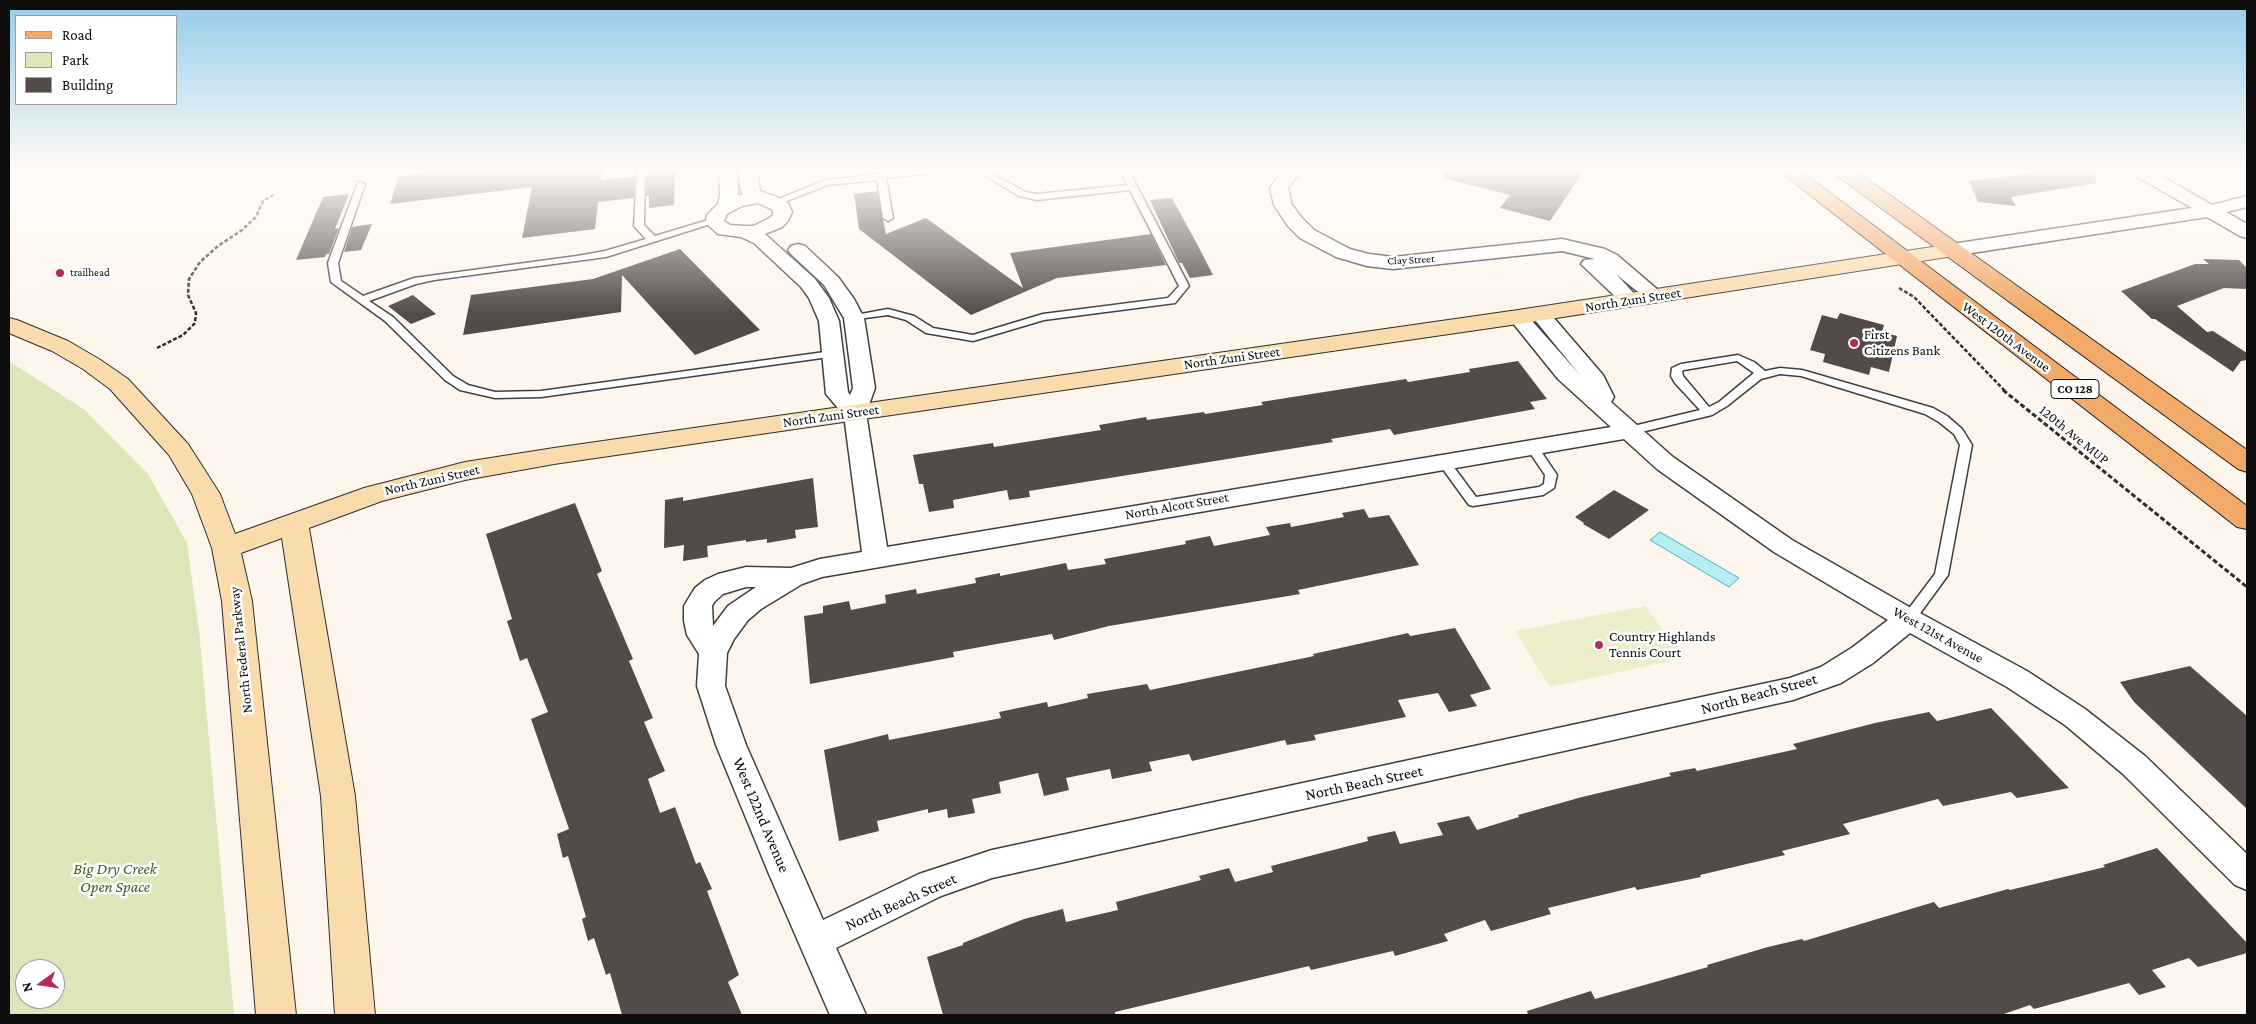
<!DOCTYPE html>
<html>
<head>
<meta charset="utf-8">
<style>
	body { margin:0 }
	#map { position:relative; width:2256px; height:1024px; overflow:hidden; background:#fef6ed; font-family:"Crimson Pro",serif }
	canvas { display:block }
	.frame { position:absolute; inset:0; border:10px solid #0c0c0c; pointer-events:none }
	.legend { position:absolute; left:15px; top:15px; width:162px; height:90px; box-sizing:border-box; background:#fff; border:1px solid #9e9e9e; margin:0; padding:6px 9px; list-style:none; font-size:15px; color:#0c0c0c }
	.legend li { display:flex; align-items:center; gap:10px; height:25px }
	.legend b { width:25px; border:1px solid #9e9e9e }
	.north { position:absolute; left:15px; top:959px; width:50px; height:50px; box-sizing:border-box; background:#fff; border:1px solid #9e9e9e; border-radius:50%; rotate:256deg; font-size:14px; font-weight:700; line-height:20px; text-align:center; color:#0c0c0c }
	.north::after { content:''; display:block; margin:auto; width:18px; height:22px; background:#b42d5a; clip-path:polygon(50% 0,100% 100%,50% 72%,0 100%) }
</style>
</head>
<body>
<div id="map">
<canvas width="2256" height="1024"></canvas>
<div class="frame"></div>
<ul class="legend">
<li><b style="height:6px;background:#f1aa6a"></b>Road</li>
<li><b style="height:14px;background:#dde6b9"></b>Park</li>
<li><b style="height:14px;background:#544b49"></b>Building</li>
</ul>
<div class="north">N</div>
</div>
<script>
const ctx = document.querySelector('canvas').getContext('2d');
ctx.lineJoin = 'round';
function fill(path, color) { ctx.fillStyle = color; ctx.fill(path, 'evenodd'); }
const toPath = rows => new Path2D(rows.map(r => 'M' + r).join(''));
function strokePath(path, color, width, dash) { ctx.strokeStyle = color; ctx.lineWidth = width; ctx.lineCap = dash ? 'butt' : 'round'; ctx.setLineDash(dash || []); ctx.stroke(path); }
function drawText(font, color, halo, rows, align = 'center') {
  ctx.font = font + ' "Crimson Pro",serif'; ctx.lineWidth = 5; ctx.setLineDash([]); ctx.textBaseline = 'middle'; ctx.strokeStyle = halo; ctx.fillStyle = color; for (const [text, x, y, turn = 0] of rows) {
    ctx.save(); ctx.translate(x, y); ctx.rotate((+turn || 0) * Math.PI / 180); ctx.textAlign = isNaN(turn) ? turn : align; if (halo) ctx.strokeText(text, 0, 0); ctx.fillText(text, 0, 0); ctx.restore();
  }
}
const green = toPath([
	[9,361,85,410,148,474,187,543,199,630,234,1015,9,1015],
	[25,969,55,969,55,999,25,999]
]);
const pitch = toPath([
	[1645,606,1684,658,1550,687,1515,631]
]);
const water = toPath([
	[1660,532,1739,578,1729,587,1650,540,1660,532]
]);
const building = toPath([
	[440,171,602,171,601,180,635,176,634,198,598,202,595,229,522,238,532,187,390,204,399,176],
	[651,171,675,171,674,205,649,208,649,196,646,196,647,175,650,175],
	[1444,171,1584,171,1550,221,1500,208,1510,195,1443,178],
	[2047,171,2095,171,2096,183,2011,197,2016,206,1978,202,1969,181],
	[877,191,886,234,926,218,1023,288,1010,253,1151,234,1166,265,1057,278,971,315,859,229,854,194],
	[349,194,335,229,339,228,329,254,326,254,325,257,296,260,323,197],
	[1172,198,1197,244,1213,275,1190,278,1182,263,1179,263,1150,200],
	[372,224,361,250,344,252,352,227],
	[680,249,760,330,695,355,622,275,621,312,463,335,471,295,593,279],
	[2203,259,2239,260,2247,268,2247,289,2224,288,2177,306,2207,332,2213,331,2247,353,2247,360,2241,361,2233,372,2155,319,2152,319,2121,291,2195,264,2209,264],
	[413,295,436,314,411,324,388,306],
	[1840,313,1884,325,1882,332,1897,336,1889,372,1871,367,1869,375,1823,362,1825,354,1810,350,1822,315,1837,319],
	[1518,361,1547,399,1530,402,1535,409,1394,435,1390,429,1331,439,1333,442,1029,491,1030,497,1009,500,1007,490,953,500,954,508,929,512,923,484,919,484,913,455,993,443,994,447,1101,430,1099,425,1146,417,1147,420,1204,412,1205,414,1263,405,1261,402,1406,379,1408,382,1470,372,1469,369],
	[813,478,818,527,795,530,796,538,767,543,767,539,746,542,746,540,707,546,708,557,683,561,684,545,664,548,665,500,683,497,683,501],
	[1614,490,1649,510,1609,539,1583,524,1584,523,1575,517],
	[575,503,602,571,597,574,633,659,629,661,653,718,644,722,665,771,648,779,660,813,675,807,696,864,700,862,712,889,707,891,739,975,728,982,742,1015,622,1015,610,973,606,975,594,938,588,941,582,919,586,917,568,856,563,858,557,834,569,829,531,719,548,712,527,658,520,661,507,621,512,619,486,534],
	[1364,509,1369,518,1389,515,1419,565,1298,590,1300,594,1109,626,1054,640,1052,634,953,652,954,657,810,684,804,616,823,613,823,606,849,601,851,610,886,603,885,595,916,589,917,594,976,583,975,578,1000,573,1000,576,1066,563,1068,570,1106,564,1104,559,1186,544,1185,541,1210,536,1214,546,1270,535,1266,527,1290,523,1291,527,1344,517,1342,513],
	[1455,628,1491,689,1470,695,1477,706,1449,712,1438,693,1398,700,1406,717,1314,735,1316,740,1287,745,1285,740,1192,761,1189,754,1149,762,1152,771,1112,779,1110,769,1066,778,1069,790,1044,796,1038,773,999,782,1001,793,972,799,975,813,948,818,947,809,928,813,928,809,877,821,879,831,839,841,824,750,888,734,889,740,1001,718,999,712,1047,702,1048,707,1088,698,1087,694,1147,684,1150,690,1314,656,1313,654,1408,633,1410,636],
	[2190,666,2247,716,2247,809,2134,702,2120,682],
	[1991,708,2069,788,2017,798,2011,792,1943,806,1938,799,1843,824,1850,834,1782,851,1785,855,1700,875,1701,877,1637,890,1635,887,1548,908,1551,914,1491,931,1485,920,1444,934,1448,941,1395,956,1393,951,1311,970,1309,966,1115,1012,1115,1015,943,1015,927,957,963,945,963,943,1024,919,1063,909,1066,922,1118,910,1116,902,1201,880,1199,876,1229,868,1235,882,1273,872,1271,866,1368,841,1367,837,1395,831,1400,844,1443,835,1437,823,1469,816,1477,830,1519,817,1518,815,1582,797,1671,776,1669,773,1695,768,1697,771,1797,749,1793,744,1875,723,1929,712,1937,721],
	[2157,848,2247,943,2247,953,2198,967,2189,958,2152,970,2166,987,2139,995,2129,983,2034,1009,2030,1005,2001,1015,1528,1015,1527,1011,1591,991,1595,999,1708,967,1707,965,1768,947,1802,939,1804,941,1934,902,1939,908,2008,889,2010,890,2105,867,2103,865]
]);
const pathFar1 = toPath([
	[1899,288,1914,297,2005,391],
	[157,348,183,335,195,323,196,313,188,295,189,279,200,262,218,246,242,230,256,217,263,201,275,194]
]);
const path = toPath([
	[2003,390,2247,587]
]);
const lane = toPath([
	[637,171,645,171,644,225,655,236,715,218,720,221,606,257,434,280,416,284,369,301,393,317,453,376,468,385,495,392,541,391,832,351,837,354,836,356,541,397,495,398,460,390,445,380,385,321,331,282,328,263,358,182,365,184,338,263,341,281,363,296,414,278,577,256,605,251,646,239,634,226,637,171],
	[904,171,930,171,926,174,886,178,893,218,888,221,883,218,877,180,828,185,779,204,771,202,826,180,904,171],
	[978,171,988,171,1025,192,1037,194,1127,185,1121,171,1129,171,1189,286,1175,303,1044,320,973,341,926,333,906,320,888,315,850,320,850,316,888,309,914,316,933,328,973,335,1043,314,1168,298,1179,286,1130,190,1037,200,1019,196,978,171],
	[1738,355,1754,362,1765,371,1780,368,1802,370,1933,408,1947,416,1962,429,1972,445,1948,575,1913,623,1903,623,1901,619,1935,574,1960,445,1954,434,1939,422,1925,414,1801,376,1780,374,1761,379,1727,406,1712,415,1629,435,1623,431,1625,428,1700,410,1675,383,1671,376,1672,368,1681,364,1738,355],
	[1737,361,1754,373,1719,402,1709,407,1683,376,1682,371,1684,370,1737,361],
	[1532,443,1536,444,1557,475,1554,488,1543,495,1473,506,1469,505,1437,461,1439,458,1447,458,1476,497,1539,487,1544,484,1545,475,1526,447,1532,443]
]);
const street = toPath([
	[719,171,737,171,738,195,743,195,740,186,739,171,757,171,760,191,774,196,788,203,790,207,792,212,788,221,782,227,765,234,815,279,829,298,839,321,848,392,850,395,853,388,844,318,824,285,791,254,788,250,791,246,798,244,805,246,838,277,854,299,864,318,875,388,866,413,887,547,1611,427,1558,379,1508,317,1511,313,1518,311,1525,313,1580,375,1530,314,1533,310,1540,308,1547,310,1603,375,1614,397,1611,402,1673,457,1792,540,1918,612,2027,671,2085,709,2145,756,2247,854,2247,890,2235,885,2123,774,2065,725,2007,687,1910,633,1873,663,1841,683,1793,700,992,878,941,896,836,948,866,1015,830,1015,769,874,716,745,697,686,699,654,687,635,684,621,684,606,695,588,705,580,718,574,746,567,791,568,820,559,862,552,844,415,826,394,819,321,809,298,801,287,754,243,741,237,718,234,709,226,706,221,707,215,718,204,720,196,719,171],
	[758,203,773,210,773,215,768,219,753,226,745,226,730,225,724,221,727,214,742,206,758,203],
	[1624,439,1657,469,1774,552,1888,620,1853,647,1821,667,1790,678,992,850,919,874,823,920,746,745,725,686,727,653,734,639,748,620,761,609,802,584,822,577,1624,439],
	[746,587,756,587,728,606,713,626,712,606,714,602,723,594,746,587],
	[1283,171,1301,171,1288,188,1292,205,1302,218,1314,230,1350,249,1369,254,1393,257,1562,239,1605,249,1617,255,1665,296,1662,300,1655,302,1648,300,1616,274,1640,300,1637,304,1630,306,1623,304,1581,264,1584,260,1595,259,1562,251,1393,269,1367,266,1336,257,1300,238,1288,226,1274,205,1270,188,1283,171],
	[2131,171,2153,171,2212,205,2247,196,2247,207,2226,212,2247,224,2247,238,2240,236,2207,217,1952,256,1945,254,1942,250,1945,246,1952,244,2192,208,2134,175,2131,171]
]);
const secondary = toPath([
	[1952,244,1960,245,1963,250,1960,255,1518,324,554,464,465,480,382,501,309,528,355,796,375,1015,335,1015,321,796,282,538,241,553,252,601,296,1015,256,1015,222,601,212,548,192,494,169,455,110,389,83,369,52,351,9,333,9,318,17,320,68,341,99,359,128,379,188,444,220,494,235,534,364,488,465,462,554,448,1518,310,1952,244]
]);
const primary = toPath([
	[1779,171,1801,171,2247,506,2247,529,2237,527,1779,171],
	[1833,171,1856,171,2247,450,2247,472,2238,469,1836,175,1833,171]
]);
const markers = [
	[60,273,5,"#b42d5a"],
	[1854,343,5,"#b42d5a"],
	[1599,645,5,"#b42d5a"]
];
const farStreetnames = [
	["Clay Street",1411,260,-3]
];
const farPoinames = [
	["trailhead",70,273]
];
const shields = [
	[2075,389,48]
];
const shieldNames = [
	["CO 128",2075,389]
];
const streetNames = [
	["North Zuni Street",1633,300,-9],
	["West 120th Avenue",2006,337,37],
	["North Zuni Street",1232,358,-8],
	["North Zuni Street",831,416,-8],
	["120th Ave MUP",2074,435,39],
	["North Zuni Street",432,480,-13],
	["North Alcott Street",1177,506,-10],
	["West 121st Avenue",1938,635,29],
	["North Federal Parkway",241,650,-96]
];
const poiNames = [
	["First",1864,335],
	["Citizens Bank",1864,351],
	["Country Highlands",1609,637],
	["Tennis Court",1609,653]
];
const nearStreetnames = [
	["North Beach Street",1759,694,-15],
	["North Beach Street",1364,783,-12],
	["West 122nd Avenue",761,815,67],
	["North Beach Street",901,902,-24]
];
const nearParknames = [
	["Big Dry Creek",115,869],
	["Open Space",115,887]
];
fill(green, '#dde6b9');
fill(pitch, '#eceeca');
fill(water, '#b5edf2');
strokePath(water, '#40b6c5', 1);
fill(building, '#544b49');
strokePath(lane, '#3f3f3f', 3);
strokePath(street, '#3f3f3f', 3);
strokePath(secondary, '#2e2e2e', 2);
strokePath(primary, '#1d1d1d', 2);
strokePath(pathFar1, '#2e2e2e', 2.5, [4, 2]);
strokePath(path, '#2e2e2e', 3, [5, 2.5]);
fill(lane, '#fff');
fill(street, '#fff');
fill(secondary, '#fadbac');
fill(primary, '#f1aa6a');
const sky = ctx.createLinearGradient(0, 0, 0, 314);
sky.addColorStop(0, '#93cbec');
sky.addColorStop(0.54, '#fffbf7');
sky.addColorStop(1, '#fffbf700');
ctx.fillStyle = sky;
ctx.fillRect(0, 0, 2256, 314);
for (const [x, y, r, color] of markers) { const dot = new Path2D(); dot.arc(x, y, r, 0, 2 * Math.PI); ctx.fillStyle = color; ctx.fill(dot); strokePath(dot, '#fff', 2); }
drawText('11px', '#0c0c0c', '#fff', farStreetnames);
drawText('11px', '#0c0c0c', '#fff', farPoinames, 'left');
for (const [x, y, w] of shields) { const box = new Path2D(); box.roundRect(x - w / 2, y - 9.5, w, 19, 4); ctx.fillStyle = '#fff'; ctx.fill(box); strokePath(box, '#0c0c0c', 1); }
drawText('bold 12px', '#0c0c0c', null, shieldNames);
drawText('14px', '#0c0c0c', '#fff', streetNames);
drawText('14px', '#0c0c0c', '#fff', poiNames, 'left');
drawText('16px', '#0c0c0c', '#fff', nearStreetnames);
drawText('italic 16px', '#406021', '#fff', nearParknames);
</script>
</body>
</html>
